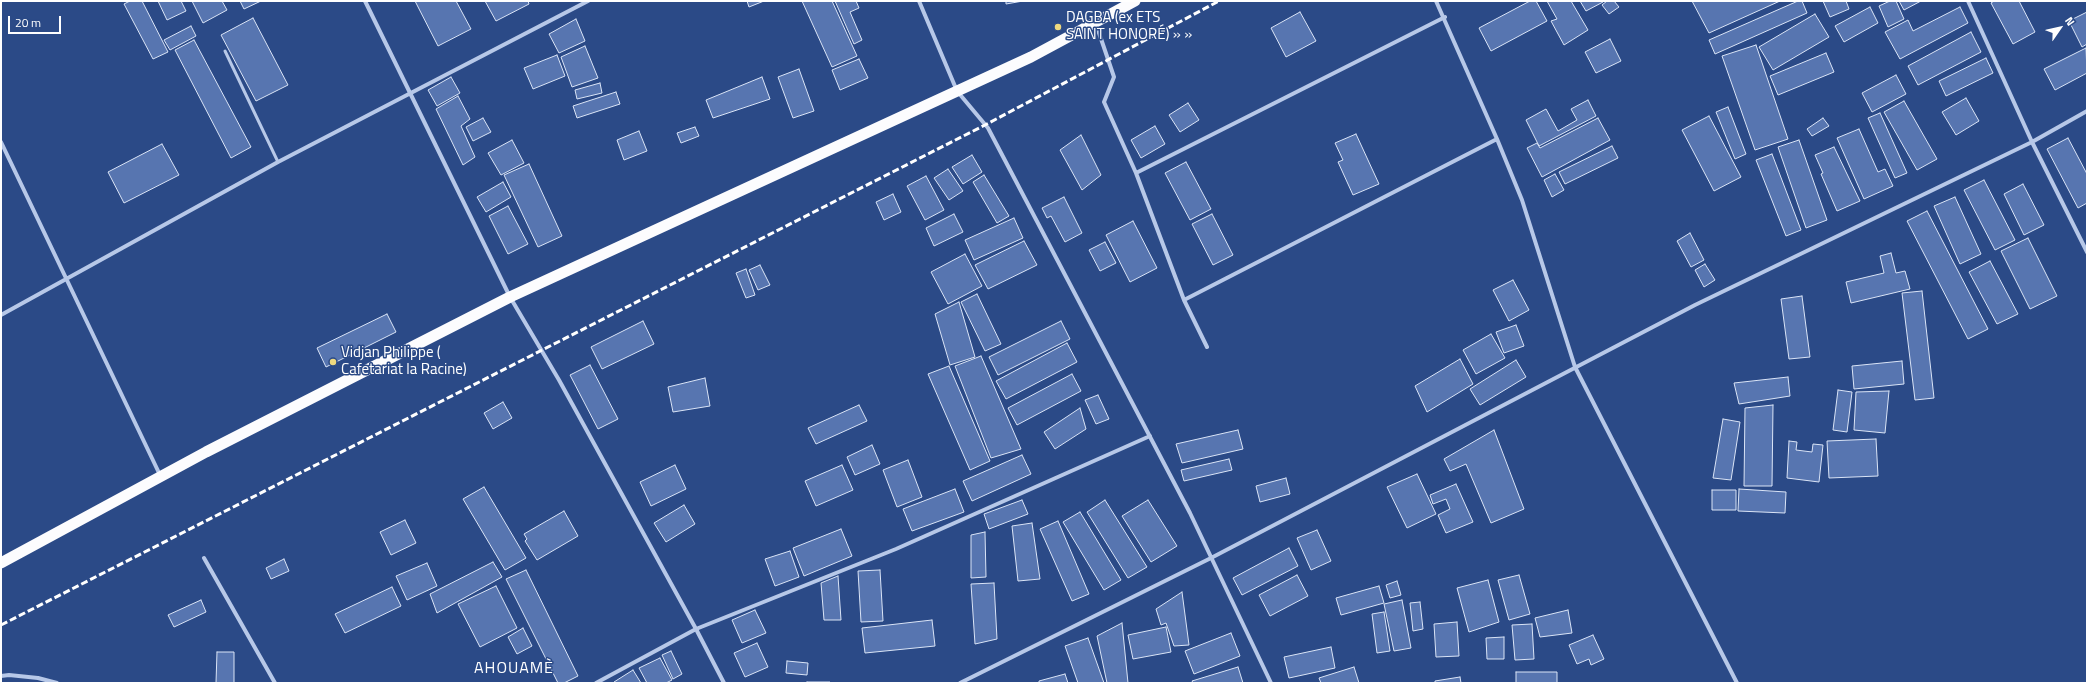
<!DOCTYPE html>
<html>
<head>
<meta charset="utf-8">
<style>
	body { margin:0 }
	#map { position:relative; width:2088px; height:684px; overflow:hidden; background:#2b4a87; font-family:"Titillium Web",sans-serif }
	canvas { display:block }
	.frame { position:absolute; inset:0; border:2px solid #fff; pointer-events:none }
	.north { position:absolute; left:2040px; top:8px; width:40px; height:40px; -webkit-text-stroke:3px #2b4a87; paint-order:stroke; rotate:56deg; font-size:11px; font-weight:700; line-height:16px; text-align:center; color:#fff }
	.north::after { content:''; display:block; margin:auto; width:14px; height:18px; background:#fff; clip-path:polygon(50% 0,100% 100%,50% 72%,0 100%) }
	.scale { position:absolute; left:8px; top:16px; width:53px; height:18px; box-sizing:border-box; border:2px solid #fff; border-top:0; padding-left:5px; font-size:12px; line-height:14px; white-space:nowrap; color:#fff; -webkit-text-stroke:3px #2b4a87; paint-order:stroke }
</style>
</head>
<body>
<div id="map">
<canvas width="2088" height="684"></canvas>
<div class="frame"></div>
<div class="north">N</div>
<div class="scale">20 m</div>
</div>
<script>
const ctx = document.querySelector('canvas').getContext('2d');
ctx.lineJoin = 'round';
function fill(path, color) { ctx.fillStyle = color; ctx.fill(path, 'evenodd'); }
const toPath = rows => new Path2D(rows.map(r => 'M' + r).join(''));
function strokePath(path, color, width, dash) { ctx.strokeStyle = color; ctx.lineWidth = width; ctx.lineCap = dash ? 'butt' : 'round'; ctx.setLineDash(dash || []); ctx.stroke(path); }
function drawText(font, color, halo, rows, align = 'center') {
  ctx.font = font + ' "Titillium Web",sans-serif'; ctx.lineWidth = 3; ctx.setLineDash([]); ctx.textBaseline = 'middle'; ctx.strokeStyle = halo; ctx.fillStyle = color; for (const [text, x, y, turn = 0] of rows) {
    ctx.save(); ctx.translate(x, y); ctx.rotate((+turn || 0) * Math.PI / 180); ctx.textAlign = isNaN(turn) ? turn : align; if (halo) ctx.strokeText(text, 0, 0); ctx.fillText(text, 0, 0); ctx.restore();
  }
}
const building = toPath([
	[130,1,142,1,168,52,153,59,124,4,130,1],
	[158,1,181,1,186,11,167,20,158,1],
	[192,1,222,1,227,10,203,23,192,1],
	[240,1,261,1,244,9,240,1],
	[415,1,456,1,471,29,438,46,415,1],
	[485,1,528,1,529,4,496,21,485,1],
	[747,1,764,1,749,7,747,1],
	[802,1,832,1,857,56,832,67,802,1],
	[835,1,856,1,859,8,850,12,862,40,854,44,835,1],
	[1006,1,1023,1,1006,4,1006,1],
	[1530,1,1536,1,1547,21,1491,51,1479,28,1530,1],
	[1547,1,1571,1,1588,30,1564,45,1551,21,1557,19,1547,1],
	[1580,1,1603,1,1603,2,1586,11,1580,1],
	[1607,1,1614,1,1619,7,1609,14,1602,5,1607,1],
	[1692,1,1780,1,1709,33,1692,1],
	[1798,1,1802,1,1807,13,1715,54,1709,40,1798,1],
	[1823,1,1846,1,1849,9,1830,17,1823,1],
	[1890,1,1896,1,1904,19,1888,27,1879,6,1890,1],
	[1899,1,1921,1,1904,10,1899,1],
	[1994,1,2019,1,2035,32,2013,44,1991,3,1994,1],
	[1870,7,1878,23,1844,42,1835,26,1870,7],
	[1960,7,1968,23,1900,59,1885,32,1908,20,1913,31,1960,7],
	[1300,12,1316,41,1286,57,1271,28,1300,12],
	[2087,12,2087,44,2082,47,2069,21,2087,12],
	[1815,14,1829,37,1773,70,1759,47,1815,14],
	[253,18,288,85,256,101,221,35,253,18],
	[576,19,585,41,559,53,549,34,576,19],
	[191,26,196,36,170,50,164,40,191,26],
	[1971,32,1981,52,1918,85,1908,66,1971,32],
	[1610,39,1621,61,1596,73,1585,52,1610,39],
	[194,40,251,147,231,158,175,50,194,40],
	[1756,45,1788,139,1755,150,1722,56,1756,45],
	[585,46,598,78,572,87,561,57,585,46],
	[2086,48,2087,73,2055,90,2044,69,2086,48],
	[1826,53,1834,72,1778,95,1770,76,1826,53],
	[557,55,565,76,533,89,524,68,557,55],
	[1986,58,1993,73,1946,96,1939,81,1986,58],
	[859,59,868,78,840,90,832,70,859,59],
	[799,69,814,111,793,118,778,77,799,69],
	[1896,75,1906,94,1872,112,1862,93,1896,75],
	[451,77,460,93,437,106,428,90,451,77],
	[762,77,770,99,713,118,706,100,762,77],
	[600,83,602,93,577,99,575,90,600,83],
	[616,92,620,104,577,118,573,106,616,92],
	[458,96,470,119,461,126,475,157,463,165,436,109,458,96],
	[1966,98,1979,121,1956,135,1942,112,1966,98],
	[1588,100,1596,116,1539,146,1526,120,1546,109,1558,131,1577,120,1571,109,1588,100],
	[1904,101,1937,159,1917,170,1884,112,1904,101],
	[1188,103,1199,120,1180,132,1169,115,1188,103],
	[1728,107,1746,154,1735,159,1716,112,1728,107],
	[1880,113,1907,173,1895,178,1868,118,1880,113],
	[1709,116,1741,177,1714,191,1682,130,1709,116],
	[483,118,491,132,473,141,466,127,483,118],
	[1598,118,1610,140,1542,177,1527,148,1537,143,1540,148,1598,118],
	[1823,118,1829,126,1812,136,1807,129,1823,118],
	[1155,126,1165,144,1141,158,1131,140,1155,126],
	[695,127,699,136,681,143,677,133,695,127],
	[1859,129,1878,172,1885,169,1893,186,1864,199,1837,138,1859,129],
	[639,131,647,151,624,160,617,140,639,131],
	[1356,134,1379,184,1353,195,1338,162,1343,160,1335,143,1356,134],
	[1081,135,1101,175,1082,190,1060,150,1081,135],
	[2068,138,2087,174,2087,203,2078,208,2047,149,2068,138],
	[512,140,524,163,501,175,488,153,512,140],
	[1799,140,1827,220,1806,228,1778,147,1799,140],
	[162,144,179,175,124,203,108,172,162,144],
	[1612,146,1618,158,1565,184,1559,172,1612,146],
	[1834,147,1860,201,1837,211,1821,174,1823,173,1815,155,1834,147],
	[1772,154,1801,230,1786,236,1756,160,1772,154],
	[972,155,982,172,963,184,952,167,972,155],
	[1186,162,1211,209,1190,220,1165,173,1186,162],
	[529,164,562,236,538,247,504,175,529,164],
	[948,169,963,191,949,200,934,178,948,169],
	[1555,174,1564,190,1552,197,1544,180,1555,174],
	[984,175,1009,216,997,223,973,182,984,175],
	[926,176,944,210,925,220,907,186,926,176],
	[1984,180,2015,240,1995,250,1964,190,1984,180],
	[503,182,511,197,486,212,477,197,503,182],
	[2023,184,2044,225,2024,235,2004,194,2023,184],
	[893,194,901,212,884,220,876,202,893,194],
	[1064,197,1082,233,1065,242,1051,216,1047,218,1042,208,1064,197],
	[1955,197,1981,254,1960,264,1934,206,1955,197],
	[508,206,528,244,508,254,489,216,508,206],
	[1927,211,1988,329,1968,339,1907,221,1927,211],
	[954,214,963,232,934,246,926,228,954,214],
	[1212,214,1233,255,1213,265,1192,224,1212,214],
	[1014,218,1023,238,974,260,965,240,1014,218],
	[1133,221,1157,268,1130,282,1106,235,1133,221],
	[1690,233,1704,260,1691,267,1677,241,1690,233],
	[2028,238,2057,296,2030,309,2001,251,2028,238],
	[1024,241,1037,265,988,289,975,265,1024,241],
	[1105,242,1116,263,1100,271,1089,250,1105,242],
	[1891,253,1896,273,1905,271,1910,289,1851,303,1846,282,1884,273,1880,256,1891,253],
	[965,254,982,286,948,304,931,272,965,254],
	[1990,261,2018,314,1997,324,1969,272,1990,261],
	[1705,264,1715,280,1704,287,1695,270,1705,264],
	[760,265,770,285,758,290,749,270,760,265],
	[746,269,755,295,746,298,736,273,746,269],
	[1513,280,1529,310,1509,321,1493,290,1513,280],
	[1922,291,1934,398,1915,400,1902,293,1922,291],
	[977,294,1001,344,985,351,961,302,977,294],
	[1802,296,1810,357,1789,359,1781,299,1802,296],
	[959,302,975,357,950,365,935,314,959,302],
	[387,314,396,332,326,367,317,348,387,314],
	[643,321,654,344,602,369,591,347,643,321],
	[1061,321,1070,339,998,375,989,357,1061,321],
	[1516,325,1524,346,1504,353,1496,332,1516,325],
	[1491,334,1505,358,1476,374,1463,350,1491,334],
	[1067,343,1077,362,1006,399,996,381,1067,343],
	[981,356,1021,449,991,458,955,366,981,356],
	[1460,359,1473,384,1427,412,1415,386,1460,359],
	[1516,360,1526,377,1480,405,1470,389,1516,360],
	[1902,361,1904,384,1854,389,1852,366,1902,361],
	[590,365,618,419,598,429,570,375,590,365],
	[949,366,990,461,970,470,928,374,949,366],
	[1072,374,1081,391,1017,425,1008,408,1072,374],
	[1788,377,1790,396,1739,404,1734,383,1788,377],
	[705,378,710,406,673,412,668,387,705,378],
	[1838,390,1852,392,1847,432,1833,430,1838,390],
	[1889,391,1885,433,1854,430,1856,392,1889,391],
	[1098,395,1109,419,1096,424,1085,400,1098,395],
	[503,402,512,418,493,429,484,413,503,402],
	[859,405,867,421,816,444,808,428,859,405],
	[1773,405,1772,486,1744,486,1745,408,1773,405],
	[1080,408,1086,429,1055,449,1044,432,1080,408],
	[1723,419,1740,422,1731,480,1713,478,1723,419],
	[1238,430,1243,449,1182,463,1176,444,1238,430],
	[1494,430,1524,509,1491,523,1466,464,1450,471,1444,459,1494,430],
	[1876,439,1878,476,1829,478,1827,441,1876,439],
	[1789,441,1797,442,1796,450,1812,452,1813,444,1823,445,1819,482,1787,478,1789,441],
	[872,445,880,464,855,475,847,457,872,445],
	[1022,455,1031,474,972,501,963,481,1022,455],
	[1229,459,1232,470,1184,481,1181,470,1229,459],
	[908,460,922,497,897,507,883,470,908,460],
	[675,465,686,489,651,506,640,482,675,465],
	[842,465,853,490,816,506,805,481,842,465],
	[1417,474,1436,514,1407,528,1387,487,1417,474],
	[1286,478,1290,494,1260,502,1256,486,1286,478],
	[1456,484,1473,522,1446,533,1438,515,1450,509,1446,499,1433,504,1430,495,1456,484],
	[484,487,526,558,505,570,463,499,484,487],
	[955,489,964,512,912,531,903,509,955,489],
	[1739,489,1786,492,1785,513,1738,511,1739,489],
	[1712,490,1736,490,1736,510,1712,510,1712,490],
	[1022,500,1028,514,989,529,984,514,1022,500],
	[1105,500,1147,567,1128,578,1087,512,1105,500],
	[1148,500,1177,546,1151,562,1122,516,1148,500],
	[684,505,695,524,666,542,654,523,684,505],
	[564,511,578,536,537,560,525,541,527,539,524,534,564,511],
	[1080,512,1121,580,1104,590,1063,522,1080,512],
	[405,520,416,543,391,555,380,532,405,520],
	[1058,521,1089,594,1072,601,1040,529,1058,521],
	[1032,523,1040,579,1018,581,1012,526,1032,523],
	[841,529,852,556,804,576,793,548,841,529],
	[1317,530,1331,561,1311,570,1297,538,1317,530],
	[985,532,986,577,971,578,971,535,985,532],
	[1289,548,1298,566,1242,595,1233,578,1289,548],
	[790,551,799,577,775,586,765,559,790,551],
	[284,559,289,571,271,579,266,568,284,559],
	[493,562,502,577,437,613,430,594,493,562],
	[427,563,437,586,407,600,396,576,427,563],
	[526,570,578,676,564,683,558,683,506,579,526,570],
	[880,570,883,621,861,622,858,571,880,570],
	[1297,575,1308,596,1270,616,1259,595,1297,575],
	[1519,575,1530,614,1509,620,1498,580,1519,575],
	[838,576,841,620,824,620,821,583,838,576],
	[1488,580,1499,622,1469,632,1457,588,1488,580],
	[1397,581,1401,595,1390,598,1386,585,1397,581],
	[994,583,997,639,975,644,971,584,994,583],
	[496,586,517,628,480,647,458,604,496,586],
	[1379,586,1384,603,1341,615,1336,598,1379,586],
	[392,587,401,606,345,633,335,614,392,587],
	[1182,592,1189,645,1174,646,1166,623,1161,625,1156,609,1182,592],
	[201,600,206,612,174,627,168,615,201,600],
	[1402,600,1411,648,1394,651,1384,604,1402,600],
	[1420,602,1423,629,1413,631,1410,603,1420,602],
	[755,610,766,633,742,643,732,620,755,610],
	[1568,610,1572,633,1540,637,1535,618,1568,610],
	[1384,612,1390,651,1377,653,1372,614,1384,612],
	[932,620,935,646,865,653,862,628,932,620],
	[1457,622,1459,656,1436,657,1434,624,1457,622],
	[1122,623,1128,683,1107,683,1097,636,1122,623],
	[1532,624,1534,659,1515,660,1512,625,1532,624],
	[1166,627,1171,652,1133,659,1128,635,1166,627],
	[523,628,532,646,517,654,508,637,523,628],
	[1231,633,1240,656,1194,674,1185,651,1231,633],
	[1593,635,1604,659,1591,665,1589,659,1577,664,1569,645,1593,635],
	[1504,637,1504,659,1487,659,1486,638,1504,637],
	[1088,638,1104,683,1078,683,1065,646,1088,638],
	[757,643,768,667,745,677,734,653,757,643],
	[1331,647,1335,668,1289,678,1284,657,1331,647],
	[671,651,682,674,673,679,662,655,671,651],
	[217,652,234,652,234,683,216,683,217,652],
	[660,658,672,680,666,683,647,683,639,668,660,658],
	[787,661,808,663,807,675,786,673,787,661],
	[1238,667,1243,683,1193,683,1192,681,1238,667],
	[1354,667,1359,683,1321,683,1319,678,1354,667],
	[633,670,641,683,615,683,614,682,633,670],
	[1516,672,1557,672,1557,683,1516,683,1516,672],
	[1065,674,1068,683,1039,683,1039,681,1065,674],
	[1460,677,1461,683,1435,683,1435,681,1460,677],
	[807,682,830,682,830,683,807,683,807,682]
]);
const service = toPath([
	[225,51,278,162]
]);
const minor = toPath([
	[365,1,510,297,559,380,696,629,724,683],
	[919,1,957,91,988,128,1190,513,1271,683],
	[1436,1,1497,139,1522,200,1575,367,1737,683],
	[1968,1,2032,142,2087,252],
	[1096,24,1114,77,1104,102,1136,173,1184,300,1207,347],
	[1,142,160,475],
	[1136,173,1445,17],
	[1184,300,1497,139],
	[1,315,278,162,588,1],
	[204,558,275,683],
	[1,676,9,675,38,678,57,683],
	[596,683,696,629,896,549,1150,436],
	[960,683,1211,558,1695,305,2032,142,2087,111]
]);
const trunk = toPath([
	[1,563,206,452,510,297,1031,57,1135,1]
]);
const rail = toPath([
	[1,625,985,125,1219,1]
]);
const markers = [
	[1058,27,4,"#eed97f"],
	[333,362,4,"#eed97f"]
];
const poiNames = [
	["DAGBA (ex ETS",1066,18],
	["SAINT HONORÉ) » »",1066,35],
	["Vidjan Philippe (",341,353],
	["Cafetariat la Racine)",341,370]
];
const neighbourhoodNames = [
	["AHOUAMÈ",514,669]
];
fill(building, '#5775b0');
strokePath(building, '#dae4f6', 1);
strokePath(service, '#b7c8e8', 3);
strokePath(minor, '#b7c8e8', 4);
strokePath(trunk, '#fcfcfe', 11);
strokePath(rail, '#fff', 3, [7, 3]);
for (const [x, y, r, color] of markers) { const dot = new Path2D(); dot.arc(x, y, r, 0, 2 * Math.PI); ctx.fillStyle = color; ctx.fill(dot); strokePath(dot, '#2b4a87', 1.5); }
drawText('15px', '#fff', '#2b4a87', poiNames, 'left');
ctx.letterSpacing = '1px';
drawText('16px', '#fff', '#2b4a87', neighbourhoodNames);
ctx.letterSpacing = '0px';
</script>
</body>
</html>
